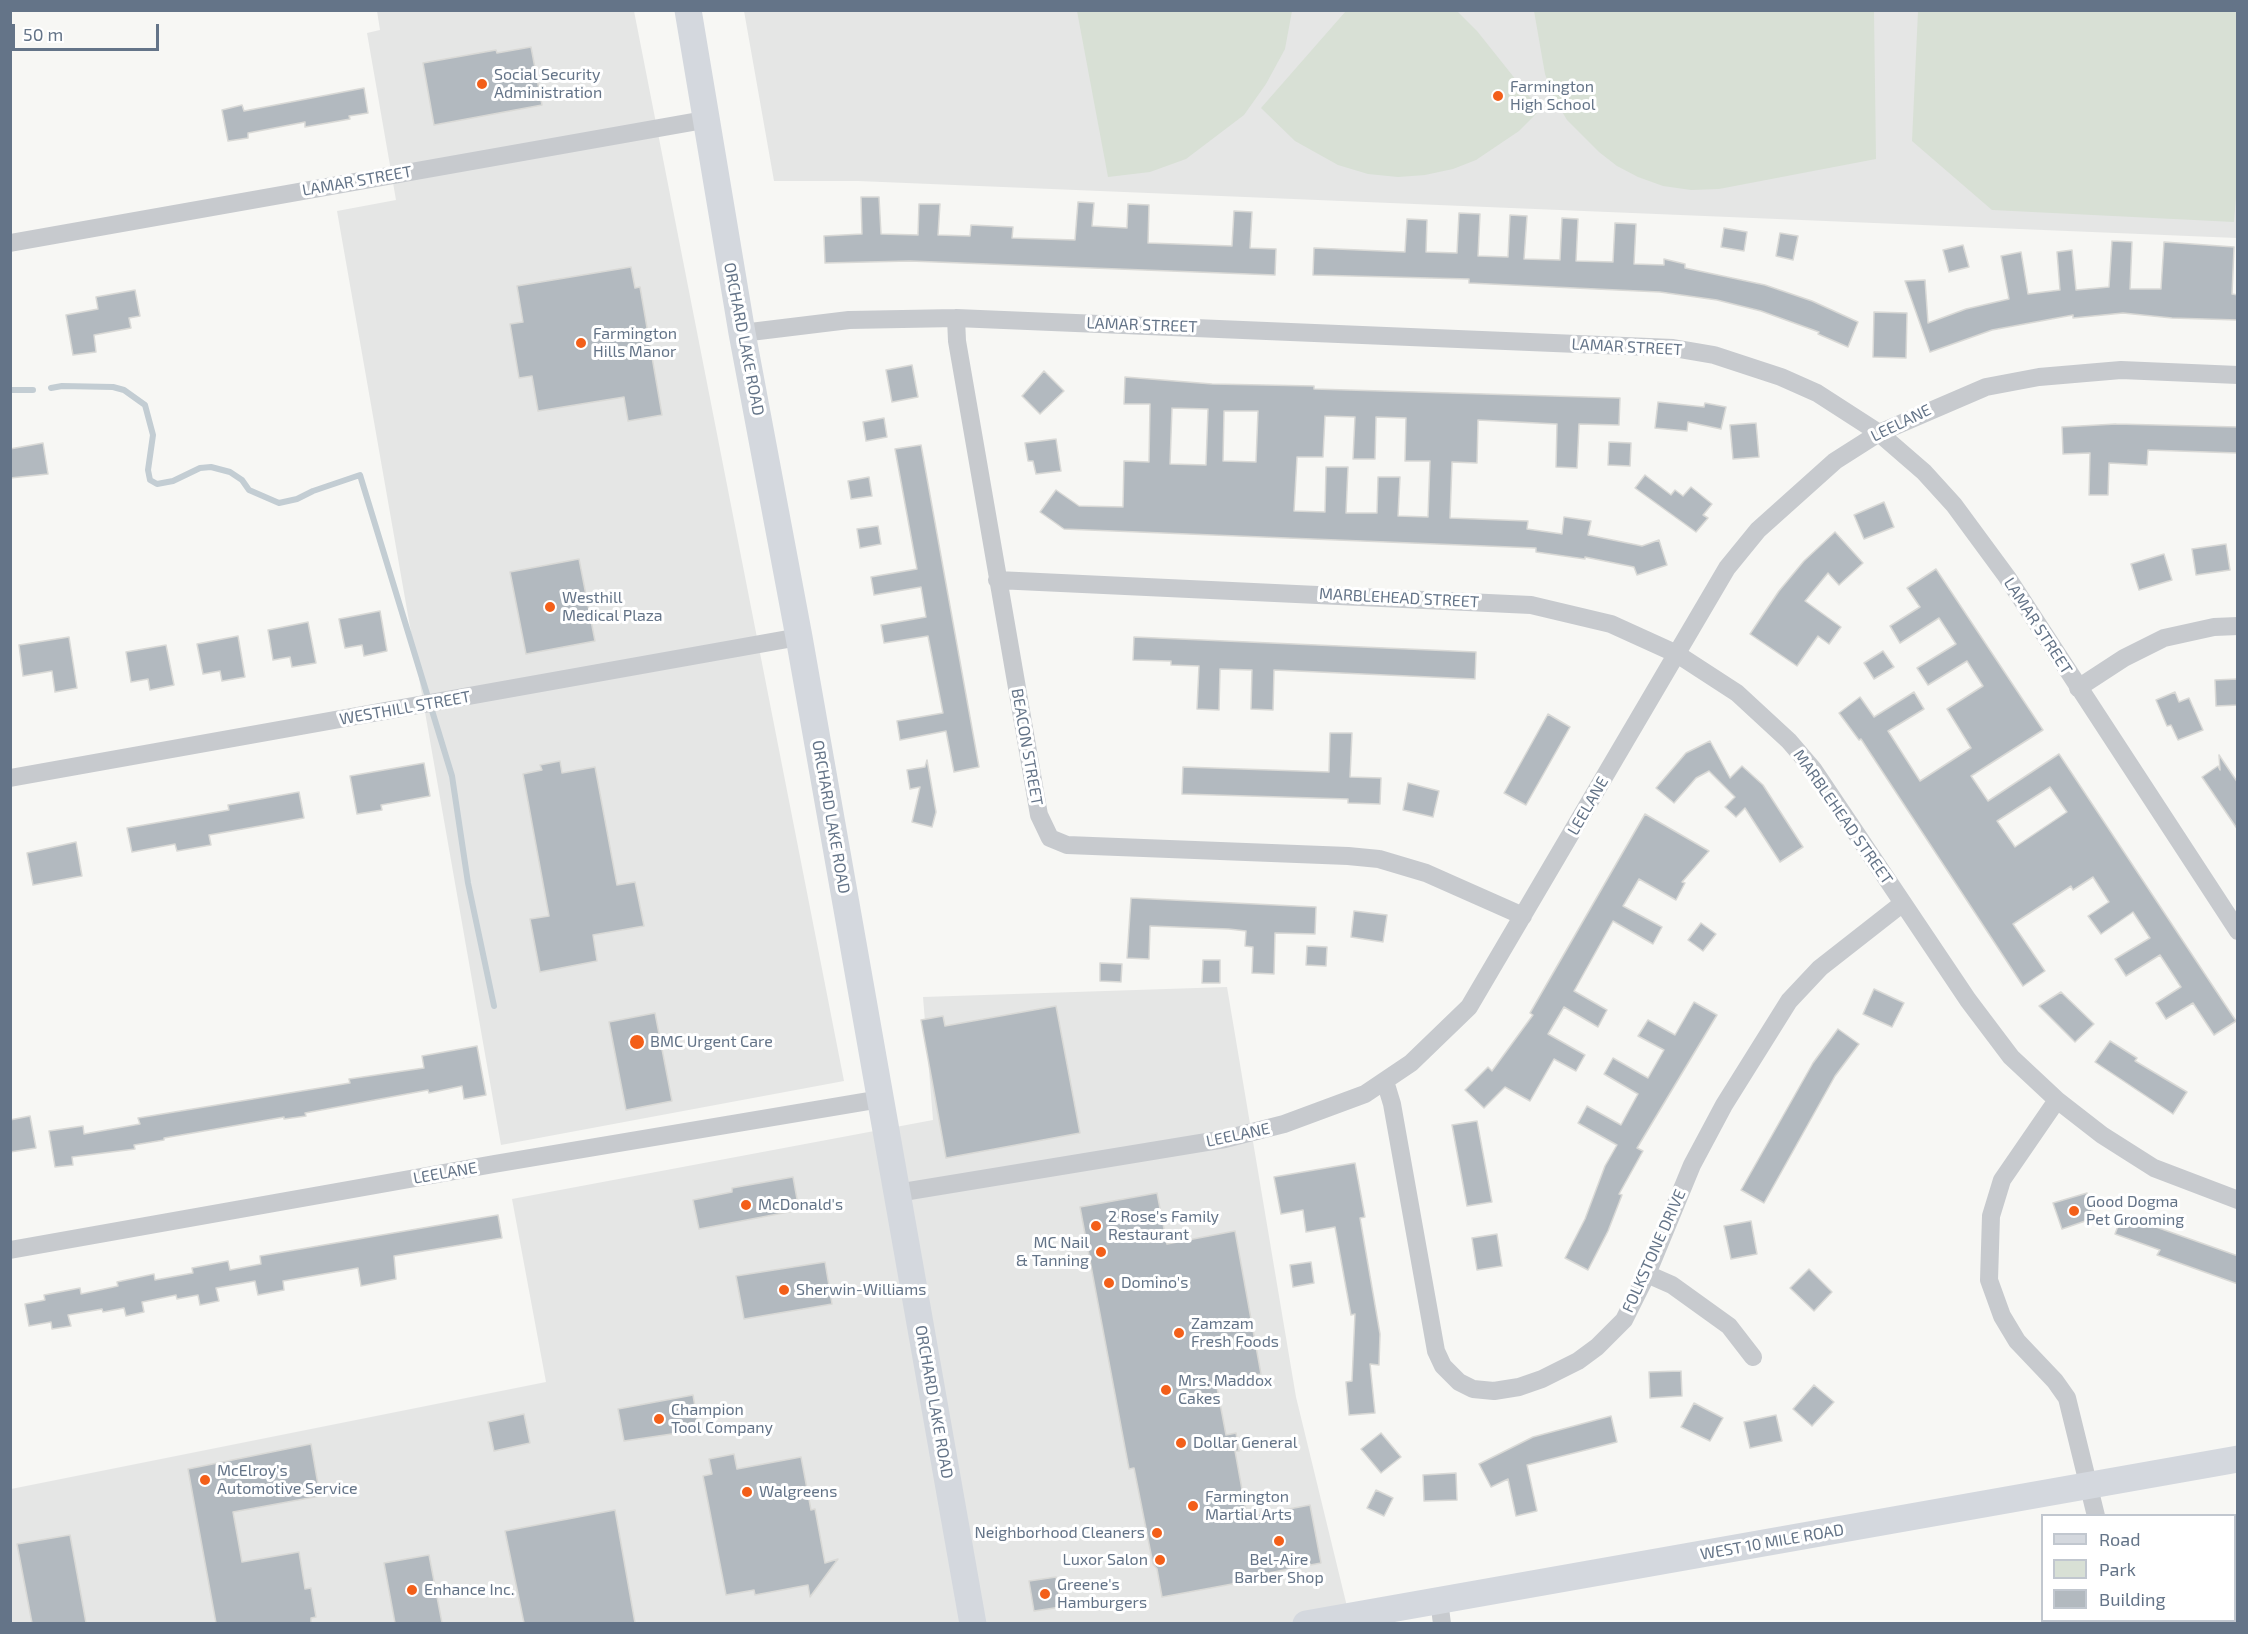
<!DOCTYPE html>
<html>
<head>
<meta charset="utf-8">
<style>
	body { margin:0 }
	#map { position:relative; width:2248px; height:1634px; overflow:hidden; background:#f7f7f4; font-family:"Exo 2",sans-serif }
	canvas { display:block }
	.frame { position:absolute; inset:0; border:12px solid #647488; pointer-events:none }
	.legend { position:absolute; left:2041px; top:1514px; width:195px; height:108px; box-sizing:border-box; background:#fff; border:2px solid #c1c7cf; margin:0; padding:8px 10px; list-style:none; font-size:18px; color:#647488 }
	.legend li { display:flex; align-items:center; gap:12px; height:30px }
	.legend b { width:30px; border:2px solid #c1c7cf }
	.scale { position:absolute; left:12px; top:24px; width:147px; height:27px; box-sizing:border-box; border:3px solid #647488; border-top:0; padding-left:8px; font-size:18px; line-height:21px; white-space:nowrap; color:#647488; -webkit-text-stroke:4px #fff; paint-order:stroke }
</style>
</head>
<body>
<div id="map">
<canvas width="2248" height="1634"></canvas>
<div class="frame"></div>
<ul class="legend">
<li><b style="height:8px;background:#d4d8de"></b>Road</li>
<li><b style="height:16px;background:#d8e0d5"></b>Park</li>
<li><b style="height:16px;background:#b2b9bf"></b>Building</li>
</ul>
<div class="scale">50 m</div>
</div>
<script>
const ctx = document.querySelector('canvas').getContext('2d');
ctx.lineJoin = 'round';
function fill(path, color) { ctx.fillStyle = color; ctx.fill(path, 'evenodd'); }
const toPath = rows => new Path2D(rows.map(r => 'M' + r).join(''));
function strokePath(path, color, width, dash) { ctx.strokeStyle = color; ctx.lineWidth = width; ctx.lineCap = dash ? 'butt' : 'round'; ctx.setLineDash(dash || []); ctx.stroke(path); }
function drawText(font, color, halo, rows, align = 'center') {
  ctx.font = font + ' "Exo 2",sans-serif'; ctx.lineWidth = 6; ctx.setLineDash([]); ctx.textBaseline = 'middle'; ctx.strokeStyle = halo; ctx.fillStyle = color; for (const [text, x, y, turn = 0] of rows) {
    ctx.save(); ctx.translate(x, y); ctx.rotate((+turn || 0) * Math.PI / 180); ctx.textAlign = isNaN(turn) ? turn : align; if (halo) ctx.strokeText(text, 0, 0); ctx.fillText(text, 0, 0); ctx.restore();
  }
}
const built = toPath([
	[377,11,634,11,844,1081,501,1145,337,211,396,200,367,33,380,30],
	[744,11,2237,11,2237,238,858,181,774,181],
	[1227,987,1296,1397,1351,1623,11,1624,11,1489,546,1382,512,1199,933,1120,923,997]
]);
const green = toPath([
	[1292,11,1285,49,1266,84,1244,115,1186,159,1150,172,1108,177,1077,11],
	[1457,11,1477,31,1540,110,1519,131,1476,160,1453,169,1425,175,1398,177,1368,174,1338,165,1295,141,1261,108,1346,11],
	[1534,11,1874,11,1876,159,1719,189,1691,190,1663,186,1638,177,1617,166,1599,152,1567,120,1554,98,1545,74],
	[1918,11,2237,11,2238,172,2234,222,1992,210,1912,141]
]);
const stream = toPath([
	[51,388,62,386,113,387,124,390,145,405,153,435,148,470,150,480,157,484,173,481,200,468,211,467,230,472,242,480,249,490,279,503,297,499,313,491,360,475,452,776,468,883,494,1006],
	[10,390,33,390]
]);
const building = toPath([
	[531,47,542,105,434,125,423,63,496,50,497,53,531,47],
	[364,88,368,113,349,116,350,119,305,127,305,122,248,133,248,138,228,141,222,110,242,105,244,111,364,88],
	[861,197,879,197,881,234,918,235,919,204,940,204,938,235,970,236,971,225,1013,227,1012,238,1075,240,1078,202,1094,203,1092,226,1127,228,1128,204,1149,205,1148,243,1232,246,1234,211,1252,212,1250,248,1276,249,1275,275,910,261,825,263,824,236,862,234,861,197],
	[1459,213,1480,214,1478,256,1508,257,1510,215,1527,216,1524,259,1560,260,1562,218,1578,219,1576,261,1613,262,1615,223,1636,224,1634,264,1664,265,1664,259,1685,264,1685,268,1765,285,1812,301,1858,322,1848,347,1818,334,1819,332,1761,311,1717,300,1660,292,1469,283,1469,279,1313,275,1314,248,1405,252,1407,219,1427,220,1426,252,1457,253,1459,213],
	[1724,228,1747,232,1744,251,1721,247,1724,228],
	[1780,233,1798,236,1793,260,1776,256,1780,233],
	[2112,241,2132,242,2130,289,2161,289,2164,242,2234,247,2232,294,2238,295,2238,320,2172,318,2123,313,2073,318,2073,315,1992,330,1930,352,1905,281,1925,280,1928,323,1966,309,2009,299,2001,256,2021,252,2028,294,2060,290,2057,252,2072,250,2076,290,2109,287,2112,241],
	[1963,245,1969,267,1949,272,1943,250,1963,245],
	[631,267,635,288,640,287,662,415,628,421,624,397,538,411,532,376,519,378,510,324,523,322,517,286,631,267],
	[135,290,140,316,129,318,131,328,94,335,96,352,73,355,66,315,98,309,96,297,135,290],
	[1874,312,1907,313,1906,358,1873,357,1874,312],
	[912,365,918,397,892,402,886,370,912,365],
	[1044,371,1064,391,1040,414,1022,396,1044,371],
	[1125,377,1212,384,1314,386,1314,389,1620,398,1619,425,1579,424,1577,468,1556,467,1557,424,1478,420,1477,463,1452,462,1450,518,1528,521,1527,529,1562,534,1564,517,1591,521,1588,535,1642,546,1659,540,1667,565,1637,575,1634,567,1585,557,1585,559,1536,552,1536,548,1064,529,1040,512,1056,490,1079,506,1123,507,1124,461,1149,462,1150,404,1124,404,1125,377],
	[1172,408,1208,409,1206,465,1170,464,1172,408],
	[1224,411,1258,411,1256,462,1223,461,1224,411],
	[1325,416,1355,417,1353,459,1375,459,1376,417,1406,418,1405,461,1430,461,1428,517,1398,516,1400,477,1378,477,1377,513,1346,513,1348,467,1326,467,1325,512,1294,511,1297,457,1323,457,1325,416],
	[1658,402,1704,407,1705,403,1726,407,1721,429,1688,422,1687,431,1655,428,1658,402],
	[884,418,887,437,866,441,863,422,884,418],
	[1756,423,1759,457,1733,459,1730,425,1756,423],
	[2116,424,2238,427,2238,453,2148,450,2147,465,2109,463,2108,495,2089,495,2090,453,2063,454,2062,427,2116,424],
	[1056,439,1061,471,1036,474,1033,461,1028,461,1025,443,1056,439],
	[1609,442,1631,443,1630,466,1608,465,1609,442],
	[43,443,48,474,10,478,10,449,43,443],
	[921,445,979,767,954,772,946,731,900,740,897,721,943,713,928,636,884,643,881,625,926,617,921,587,874,595,871,577,917,569,895,449,921,445],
	[1645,475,1671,495,1675,490,1683,496,1691,487,1712,504,1703,515,1708,518,1696,532,1635,488,1645,475],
	[869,477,872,496,851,499,848,481,869,477],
	[1884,502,1894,527,1864,539,1854,515,1884,502],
	[878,526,881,544,860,548,857,529,878,526],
	[1835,532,1863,563,1839,585,1828,573,1805,601,1841,627,1829,644,1818,636,1797,666,1750,634,1779,591,1804,561,1835,532],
	[2226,544,2230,570,2196,575,2192,549,2226,544],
	[2164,554,2172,580,2139,590,2131,564,2164,554],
	[579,559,595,641,526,654,510,572,579,559],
	[1936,569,2043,730,1971,776,1988,801,2059,754,2236,1021,2214,1035,2193,1003,2166,1019,2156,1003,2181,987,2160,955,2126,976,2115,959,2150,938,2133,912,2101,934,2088,916,2109,902,2093,877,2073,890,2071,886,2013,924,2045,971,2023,986,1861,739,1859,740,1839,713,1860,697,1874,717,1914,692,1924,709,1888,731,1920,781,1971,748,1947,709,1983,686,1967,661,1928,685,1917,668,1956,644,1939,618,1900,643,1890,626,1920,607,1907,588,1936,569],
	[2050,787,2067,812,2015,847,1997,821,2050,787],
	[380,611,387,651,364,656,362,645,345,648,339,619,380,611],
	[308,622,316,663,292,667,290,657,273,660,268,630,308,622],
	[238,636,245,677,222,681,220,671,203,674,197,644,238,636],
	[69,637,77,688,55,692,52,671,23,676,19,645,69,637],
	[1134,637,1476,652,1475,679,1274,670,1273,710,1251,709,1252,670,1220,669,1219,710,1197,709,1199,666,1171,665,1171,661,1133,660,1134,637],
	[166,645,174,685,150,690,148,679,131,682,126,652,166,645],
	[1883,651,1894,667,1874,679,1864,663,1883,651],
	[2238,679,2238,705,2216,706,2215,680,2238,679],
	[2175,692,2179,702,2189,698,2203,730,2178,740,2171,725,2167,726,2156,700,2175,692],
	[1548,714,1570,727,1526,805,1504,793,1548,714],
	[1330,733,1352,733,1350,777,1381,778,1380,804,1348,803,1348,799,1182,794,1183,767,1329,772,1330,733],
	[1710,741,1730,778,1742,766,1763,785,1803,847,1780,862,1745,808,1736,817,1725,807,1735,797,1709,771,1696,778,1674,803,1656,788,1686,753,1710,741],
	[2219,755,2238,783,2238,830,2202,777,2218,766,2220,770,2219,755],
	[927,760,936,812,932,827,912,822,920,787,910,789,907,770,925,767,927,760],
	[560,761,562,773,595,767,617,885,635,882,644,926,593,935,597,961,540,972,530,919,549,916,523,774,542,770,540,765,560,761],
	[424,763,430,796,381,805,382,810,357,814,350,776,424,763],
	[1408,783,1439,791,1433,817,1403,810,1408,783],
	[299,792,304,818,209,835,211,845,177,851,175,844,132,852,127,828,229,810,228,805,299,792],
	[1645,814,1709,851,1682,882,1685,883,1676,900,1639,879,1623,906,1662,927,1653,944,1613,921,1574,991,1607,1010,1598,1027,1564,1007,1548,1034,1585,1055,1576,1071,1554,1059,1530,1101,1505,1087,1484,1108,1465,1090,1488,1067,1492,1071,1533,1015,1530,1013,1645,814],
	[76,842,82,876,33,885,27,853,76,842],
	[1131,898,1316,907,1315,934,1275,933,1274,974,1252,973,1253,947,1245,946,1246,931,1229,929,1150,926,1149,959,1127,958,1131,898],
	[1354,911,1387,915,1383,942,1351,937,1354,911],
	[1701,923,1716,934,1703,951,1688,940,1701,923],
	[1307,946,1327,947,1326,966,1306,965,1307,946],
	[1203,960,1220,960,1220,983,1202,983,1203,960],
	[1100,963,1122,964,1121,982,1100,981,1100,963],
	[1874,989,1904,1003,1892,1027,1863,1014,1874,989],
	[2061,992,2094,1024,2075,1042,2039,1006,2061,992],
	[1694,1002,1717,1015,1637,1148,1643,1151,1619,1194,1622,1195,1608,1231,1588,1270,1565,1258,1585,1219,1605,1166,1617,1145,1578,1123,1587,1106,1621,1125,1638,1094,1604,1074,1613,1058,1648,1078,1664,1050,1638,1036,1648,1020,1675,1035,1694,1002],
	[1056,1006,1080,1133,946,1158,921,1020,943,1016,945,1026,1056,1006],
	[655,1013,672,1101,626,1110,609,1022,655,1013],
	[1838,1029,1859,1044,1835,1076,1764,1203,1741,1190,1813,1063,1838,1029],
	[2110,1041,2137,1058,2135,1061,2187,1092,2173,1114,2095,1062,2110,1041],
	[477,1046,486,1095,464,1099,462,1086,429,1093,428,1090,305,1113,306,1116,284,1119,284,1117,164,1138,164,1140,134,1145,135,1149,72,1157,73,1165,55,1167,49,1131,83,1126,84,1134,140,1124,138,1118,350,1083,349,1079,424,1068,422,1056,477,1046],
	[30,1116,36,1148,10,1152,10,1120,30,1116],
	[1477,1121,1492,1202,1467,1206,1452,1125,1477,1121],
	[1355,1163,1365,1217,1360,1218,1380,1334,1379,1365,1370,1364,1375,1413,1349,1415,1346,1382,1352,1381,1355,1314,1351,1315,1335,1227,1306,1232,1303,1210,1281,1214,1274,1177,1355,1163],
	[793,1177,799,1210,699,1229,693,1200,732,1192,732,1188,793,1177],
	[1157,1193,1167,1244,1235,1231,1261,1374,1216,1382,1226,1435,1236,1433,1239,1451,1235,1451,1247,1517,1310,1505,1321,1563,1258,1575,1259,1579,1162,1597,1157,1569,1153,1564,1134,1468,1129,1469,1080,1207,1157,1193],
	[2087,1193,2094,1218,2062,1229,2053,1203,2087,1193],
	[498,1215,502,1238,394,1256,396,1279,361,1286,358,1268,283,1281,284,1290,258,1295,255,1281,216,1288,219,1301,200,1305,198,1295,177,1299,176,1295,142,1302,144,1312,126,1316,124,1308,103,1312,102,1309,68,1315,71,1326,52,1329,51,1322,29,1326,25,1304,45,1300,44,1295,80,1288,81,1294,118,1286,117,1282,154,1274,155,1280,193,1273,192,1268,228,1261,230,1270,261,1264,260,1256,498,1215],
	[2122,1215,2238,1256,2238,1284,2157,1255,2160,1250,2115,1234,2122,1215],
	[1751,1221,1757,1254,1731,1259,1724,1226,1751,1221],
	[1497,1234,1502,1266,1477,1270,1472,1238,1497,1234],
	[825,1262,832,1304,744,1319,736,1276,825,1262],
	[1311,1262,1314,1283,1293,1287,1290,1265,1311,1262],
	[1809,1269,1832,1292,1814,1311,1790,1288,1809,1269],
	[1681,1371,1682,1396,1650,1398,1649,1372,1681,1371],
	[1814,1385,1834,1402,1812,1426,1793,1409,1814,1385],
	[693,1395,699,1430,624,1441,618,1409,693,1395],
	[1694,1403,1723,1418,1710,1441,1681,1427,1694,1403],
	[524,1414,530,1443,494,1451,488,1422,524,1414],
	[1776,1415,1782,1441,1750,1448,1744,1422,1776,1415],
	[1611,1416,1617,1442,1527,1465,1537,1511,1516,1516,1508,1479,1491,1487,1479,1464,1533,1437,1611,1416],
	[1381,1433,1401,1457,1381,1473,1361,1449,1381,1433],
	[311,1444,320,1496,233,1512,242,1562,299,1552,305,1589,311,1588,316,1617,311,1618,311,1623,216,1623,188,1469,311,1444],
	[734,1454,737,1469,801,1457,811,1510,815,1509,825,1563,838,1559,810,1597,808,1585,755,1595,754,1590,726,1595,703,1476,712,1474,709,1459,734,1454],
	[1456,1473,1457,1500,1424,1501,1423,1475,1456,1473],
	[1376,1490,1393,1498,1384,1516,1367,1508,1376,1490],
	[615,1510,635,1623,524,1623,505,1531,615,1510],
	[70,1535,86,1623,32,1623,17,1544,70,1535],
	[429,1555,442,1623,395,1623,384,1563,429,1555],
	[1056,1577,1061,1607,1034,1611,1029,1581,1056,1577]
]);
const street = toPath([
	[10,243,704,120],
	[956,318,957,341,1039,815,1050,838,1067,845,1348,856,1379,859,1426,873,1523,916],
	[742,333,849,320,956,318,1673,348,1714,355,1781,377,1817,393,1879,433,1924,472,1954,505,2007,577,2238,931],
	[997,580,1531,605,1611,624,1677,654,1737,693,1789,741,1813,769,1968,1000,2011,1057,2057,1100,2102,1135,2154,1168,2238,1200],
	[2078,688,2124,658,2164,638,2214,627,2238,626],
	[10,778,799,637],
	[1385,1081,1392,1104,1436,1351,1443,1366,1459,1382,1473,1389,1494,1391,1519,1387,1542,1379,1578,1361,1597,1347,1624,1320,1647,1274,1692,1165,1724,1105,1789,1001,1820,968,1903,903],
	[2057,1100,2002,1180,1991,1216,1989,1280,2002,1316,2017,1341,2055,1381,2067,1398,2096,1516],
	[897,1193,1225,1139,1284,1124,1365,1094,1411,1063,1469,1007,1727,568,1758,530,1835,461,1879,433,1986,387,2039,377,2121,370,2238,375],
	[10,1250,494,1164,880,1099],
	[1647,1274,1672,1285,1729,1326,1753,1357],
	[1439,1600,1442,1624],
	[2128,1620,2129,1624]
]);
const secondary = toPath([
	[688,10,742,333,799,637,973,1624],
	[1306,1624,2238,1459]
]);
const markers = [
	[482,84,6,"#f35f19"],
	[1498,96,6,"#f35f19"],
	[581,343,6,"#f35f19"],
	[550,607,6,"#f35f19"],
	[637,1042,8,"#f35f19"],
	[746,1205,6,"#f35f19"],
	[2074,1211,6,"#f35f19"],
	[1096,1226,6,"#f35f19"],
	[1101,1252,6,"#f35f19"],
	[1109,1283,6,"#f35f19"],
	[784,1290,6,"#f35f19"],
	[1179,1333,6,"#f35f19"],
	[1166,1390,6,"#f35f19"],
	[659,1419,6,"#f35f19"],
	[1181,1443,6,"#f35f19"],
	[205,1480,6,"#f35f19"],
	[747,1492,6,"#f35f19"],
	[1193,1506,6,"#f35f19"],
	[1157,1533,6,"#f35f19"],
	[1279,1541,6,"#f35f19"],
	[1160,1560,6,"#f35f19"],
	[412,1590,6,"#f35f19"],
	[1045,1594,6,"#f35f19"]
];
const poiNames = [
	["Social Security",494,75],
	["Administration",494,93],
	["Farmington",1510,87],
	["High School",1510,105],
	["Farmington",593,334],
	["Hills Manor",593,352],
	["Westhill",562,598],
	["Medical Plaza",562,616],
	["BMC Urgent Care",650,1042],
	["Good Dogma",2086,1202],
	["Pet Grooming",2086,1220],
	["McDonald's",758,1205],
	["2 Rose's Family",1108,1217],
	["Restaurant",1108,1235],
	["MC Nail",1089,1243,"right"],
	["& Tanning",1089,1261,"right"],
	["Domino's",1121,1283],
	["Sherwin-Williams",796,1290],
	["Zamzam",1191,1324],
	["Fresh Foods",1191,1342],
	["Mrs. Maddox",1178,1381],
	["Cakes",1178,1399],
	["Champion",671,1410],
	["Tool Company",671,1428],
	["Dollar General",1193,1443],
	["McElroy's",217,1471],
	["Automotive Service",217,1489],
	["Walgreens",759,1492],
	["Farmington",1205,1497],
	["Martial Arts",1205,1515],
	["Neighborhood Cleaners",1145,1533,"right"],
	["Luxor Salon",1148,1560,"right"],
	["Bel-Aire",1279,1560,"center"],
	["Barber Shop",1279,1578,"center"],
	["Greene's",1057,1585],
	["Hamburgers",1057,1603],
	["Enhance Inc.",424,1590]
];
const streetNames = [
	["LAMAR STREET",357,181,-10],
	["LAMAR STREET",1142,325,2],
	["ORCHARD LAKE ROAD",744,339,79],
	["LAMAR STREET",1627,347,3],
	["LEELANE",1901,423,-26],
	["MARBLEHEAD STREET",1399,598,3],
	["LAMAR STREET",2038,626,57],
	["WESTHILL STREET",405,708,-10],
	["BEACON STREET",1027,747,80],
	["LEELANE",1588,806,-60],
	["ORCHARD LAKE ROAD",831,817,80],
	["MARBLEHEAD STREET",1843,817,55],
	["LEELANE",1238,1135,-12],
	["LEELANE",445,1173,-10],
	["FOLKSTONE DRIVE",1654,1251,-66],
	["ORCHARD LAKE ROAD",934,1402,80],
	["WEST 10 MILE ROAD",1772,1542,-10]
];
fill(built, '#e5e6e5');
fill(green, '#d8e0d5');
strokePath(stream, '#c3cdd3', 6);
fill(building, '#b2b9bf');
strokePath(building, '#d9d9d6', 1.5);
strokePath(street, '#c7cace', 18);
strokePath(secondary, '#d4d8de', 27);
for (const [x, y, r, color] of markers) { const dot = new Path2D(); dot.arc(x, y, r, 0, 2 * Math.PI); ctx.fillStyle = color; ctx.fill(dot); strokePath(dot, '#fff', 2); }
drawText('16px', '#647488', '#fff', poiNames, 'left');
drawText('16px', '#647488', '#fff', streetNames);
</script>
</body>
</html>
